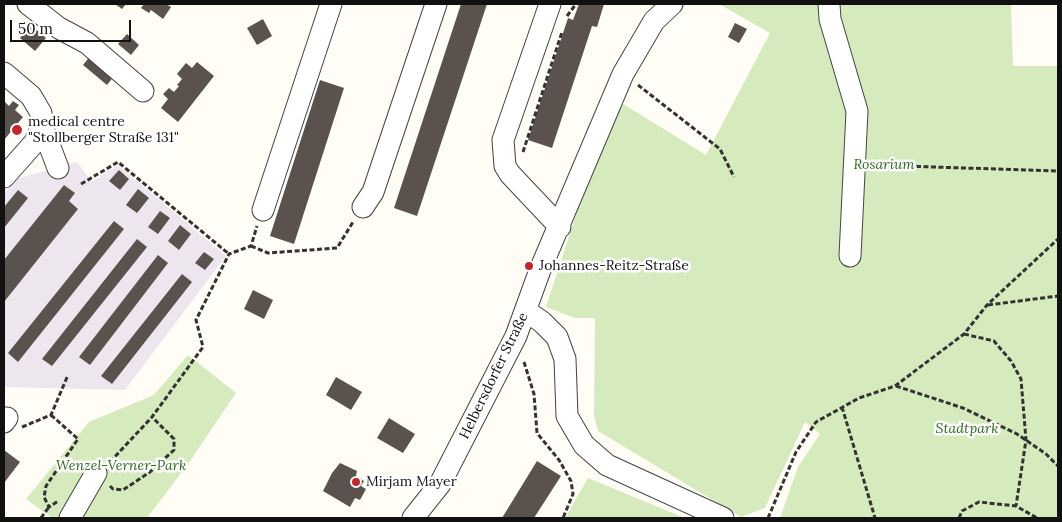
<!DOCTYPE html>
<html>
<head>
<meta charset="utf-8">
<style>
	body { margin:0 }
	#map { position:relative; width:1062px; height:522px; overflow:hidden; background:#fffdf5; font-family:Lora,serif }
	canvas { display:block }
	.frame { position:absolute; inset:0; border:5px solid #111; pointer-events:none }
	.scale { position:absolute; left:10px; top:20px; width:121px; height:22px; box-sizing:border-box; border:2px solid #111; border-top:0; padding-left:6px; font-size:15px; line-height:18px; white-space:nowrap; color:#111; -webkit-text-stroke:4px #fff; paint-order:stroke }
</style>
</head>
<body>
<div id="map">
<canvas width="1062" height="522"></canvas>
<div class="frame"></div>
<div class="scale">50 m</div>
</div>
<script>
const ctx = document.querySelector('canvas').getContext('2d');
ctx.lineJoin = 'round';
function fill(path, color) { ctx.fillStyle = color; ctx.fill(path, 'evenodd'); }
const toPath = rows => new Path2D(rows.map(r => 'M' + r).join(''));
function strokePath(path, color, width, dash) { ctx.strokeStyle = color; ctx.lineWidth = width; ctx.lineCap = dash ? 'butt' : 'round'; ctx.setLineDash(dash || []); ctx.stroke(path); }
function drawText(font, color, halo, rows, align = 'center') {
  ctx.font = font + ' Lora,serif'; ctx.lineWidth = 5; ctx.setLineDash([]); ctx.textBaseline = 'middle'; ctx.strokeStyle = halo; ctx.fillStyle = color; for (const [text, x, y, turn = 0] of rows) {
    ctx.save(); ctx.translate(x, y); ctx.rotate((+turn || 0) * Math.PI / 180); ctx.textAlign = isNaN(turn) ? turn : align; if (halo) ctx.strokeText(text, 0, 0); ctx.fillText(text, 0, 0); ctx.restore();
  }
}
const industrial = toPath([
	[77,162,92,182,118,165,226,256,125,390,4,387,4,193,16,179]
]);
const green = toPath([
	[719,4,1011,4,1013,66,1058,66,1058,518,780,518,798,467,820,434,805,422,765,508,741,517,598,431,594,415,595,318,575,318,546,307,589,175,620,102,706,155,770,33],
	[188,355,236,393,188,464,147,518,52,518,26,499,89,422,154,395],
	[588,478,685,518,565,518]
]);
const building = toPath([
	[115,4,126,4,122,9],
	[144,4,166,4,171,7,163,19,151,10,149,13,141,8],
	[461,4,487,4,417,216,394,208],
	[579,4,604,4,597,27,592,26,552,148,528,140,568,18,573,20],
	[263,19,272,36,257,45,247,28],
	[735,23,747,29,739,43,728,37],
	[31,25,46,38,35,51,20,38],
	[127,34,139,45,131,55,118,44],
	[91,55,118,71,107,85,83,65],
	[197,62,214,76,178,122,161,108,168,99,163,94,169,88,174,92,179,86,177,85,182,79,177,74,186,63,192,68],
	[320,80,344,88,294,244,270,236],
	[4,101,9,106,13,101,19,105,15,110,23,117,4,140],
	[119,170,129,179,120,190,109,181],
	[64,185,75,193,69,201,78,209,4,302,4,260],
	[138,189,149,198,137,213,126,205],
	[18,190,28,198,4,228,4,207],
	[160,211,170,218,158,234,148,227],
	[114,221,124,229,18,362,8,353],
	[180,225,191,234,179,250,168,241],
	[137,239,147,247,52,366,42,359],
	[204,252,214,259,205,270,195,263],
	[158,255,168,263,90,365,79,357],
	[182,274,192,282,112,384,101,376],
	[253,290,273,300,264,319,244,309],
	[336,377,362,392,351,410,326,395],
	[389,418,415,434,403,453,377,438],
	[4,450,20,462,4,483],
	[537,461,561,476,534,518,502,518],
	[340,463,357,471,356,476,364,481,361,486,366,489,360,500,355,498,350,507,323,491,332,473]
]);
const path = toPath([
	[567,16,576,4],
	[638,85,720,149,734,177],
	[523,152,562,32],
	[871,165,1058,171],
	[81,184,118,162,229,254],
	[251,246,268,253,337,248,353,222],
	[988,305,1058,296],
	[964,334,994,341,1011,361,1021,379,1026,440,1016,506],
	[524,362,534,394,537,433,559,460,571,481,573,494,563,518],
	[896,386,963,408,1017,434,1046,454,1058,466],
	[842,407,875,518],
	[51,415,78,439,46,486,44,497,49,507,58,501],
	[22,427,51,415,68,375],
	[110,462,152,417,203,347,196,320,229,254,251,246,257,226],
	[110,486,113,489,123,490,150,472,174,450,174,439,152,417],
	[41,518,49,507],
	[768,518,796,452,816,422,859,398,895,386,964,334,987,305,1058,239],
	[959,518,962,511,979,502,1016,506,1037,518]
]);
const minor = toPath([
	[28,4,59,28,87,43,143,91],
	[550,4,503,140,505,166,510,174,560,227],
	[829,4,830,19,857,111,850,256],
	[4,73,31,96,41,113,42,126,58,168],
	[4,177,35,142,42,126],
	[363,207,373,192,436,4],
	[263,210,331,4],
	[526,311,542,322,557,337,565,359,567,416,584,445,607,465,723,518],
	[4,422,7,418],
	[70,518,96,473],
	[413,518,440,484,516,336,540,270,623,74,654,21,672,4]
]);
const markers = [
	[17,130,6,"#c4262e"],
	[529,266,5,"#c4262e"],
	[356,482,5,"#c4262e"]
];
const poiNames = [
	["medical centre",28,122],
	["\"Stollberger Straße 131\"",28,138],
	["Johannes-Reitz-Straße",539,266],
	["Mirjam Mayer",366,482]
];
const parkNames = [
	["Rosarium",884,165],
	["Stadtpark",967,429],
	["Wenzel-Verner-Park",121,466]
];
const streetNames = [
	["Helbersdorfer Straße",494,376,-64]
];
fill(industrial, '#eee6ef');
fill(green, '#d5ebbd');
fill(building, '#5a524d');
strokePath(minor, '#444', 23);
strokePath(path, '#333', 3, [5, 2.5]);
strokePath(minor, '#fff', 21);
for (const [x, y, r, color] of markers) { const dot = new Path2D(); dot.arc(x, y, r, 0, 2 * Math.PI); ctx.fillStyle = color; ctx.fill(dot); strokePath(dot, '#fff', 2); }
drawText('14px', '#111', '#fff', poiNames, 'left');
drawText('italic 14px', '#2f6b1f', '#fff', parkNames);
drawText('14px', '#111', '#fff', streetNames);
</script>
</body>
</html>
